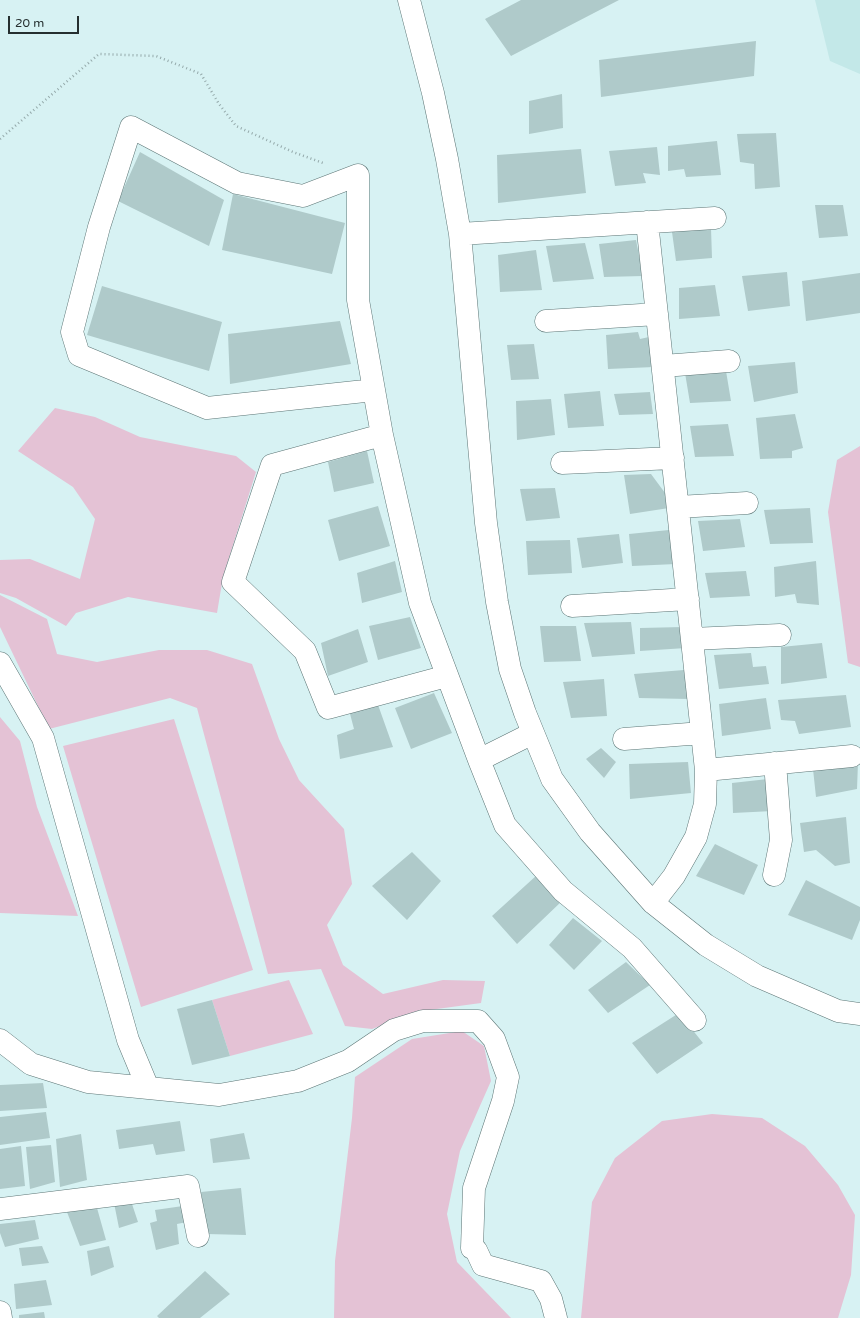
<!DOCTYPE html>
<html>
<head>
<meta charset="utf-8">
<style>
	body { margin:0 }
	#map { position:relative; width:860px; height:1318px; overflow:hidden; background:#d7f2f3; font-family:"Varela Round",sans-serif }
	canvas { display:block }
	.scale { position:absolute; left:8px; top:16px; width:71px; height:18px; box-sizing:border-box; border:2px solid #252f2f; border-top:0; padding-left:5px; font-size:12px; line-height:14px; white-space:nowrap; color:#252f2f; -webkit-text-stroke:3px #d7f2f3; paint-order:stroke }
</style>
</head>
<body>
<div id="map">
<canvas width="860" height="1318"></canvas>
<div class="scale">20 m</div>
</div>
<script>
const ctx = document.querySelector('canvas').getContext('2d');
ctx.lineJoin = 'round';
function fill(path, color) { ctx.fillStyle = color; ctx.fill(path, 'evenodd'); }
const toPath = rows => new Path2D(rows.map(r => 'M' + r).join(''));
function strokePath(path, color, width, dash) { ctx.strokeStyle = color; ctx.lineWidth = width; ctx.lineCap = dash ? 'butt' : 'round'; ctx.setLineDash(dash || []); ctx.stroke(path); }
const built = toPath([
	[815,0,860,0,860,74,830,61]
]);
const green = toPath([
	[55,408,95,417,140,437,236,456,256,472,223,577,217,613,128,597,76,613,66,626,16,598,0,593,0,560,30,559,80,579,95,519,73,487,18,451],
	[860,446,860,667,848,663,828,512,837,460],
	[0,595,47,619,57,654,97,662,159,650,207,650,252,664,279,739,299,780,344,829,352,884,327,925,343,965,383,994,443,980,485,981,481,1003,422,1011,372,1029,345,1026,321,969,268,974,197,708,170,698,49,729,0,627],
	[0,717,20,741,37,807,78,916,0,913],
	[174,719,253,970,141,1007,63,746],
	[289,980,313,1034,230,1056,212,1000],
	[462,1031,484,1046,491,1081,460,1151,447,1214,457,1262,511,1318,334,1318,335,1261,352,1118,355,1077,412,1039],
	[712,1114,762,1118,805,1146,838,1185,855,1215,851,1275,838,1318,581,1318,592,1202,615,1158,662,1121]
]);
const building = toPath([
	[521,0,619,0,511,56,485,19],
	[756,41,754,76,601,97,599,60],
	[562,94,563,128,529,134,529,101],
	[776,133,780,187,755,189,754,164,740,162,737,134],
	[717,141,721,175,686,177,684,169,668,171,668,146],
	[657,147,660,175,643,173,646,183,615,186,609,151],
	[581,149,586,193,498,203,497,155],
	[140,152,224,200,209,246,118,201],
	[233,194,345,223,332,274,222,250],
	[815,205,843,205,848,236,819,238],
	[711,228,712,258,676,261,672,232],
	[636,240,643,276,604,277,599,244],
	[585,243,594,279,553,282,546,246],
	[536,250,542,290,500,292,498,255],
	[787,272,790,306,748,311,742,276],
	[860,273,860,313,806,321,802,281],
	[715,285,720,316,679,319,679,288],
	[102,286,222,322,209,371,87,335],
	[340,321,351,364,230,384,228,334],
	[638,332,640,339,649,337,654,367,608,369,606,335],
	[534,344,539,379,511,380,507,345],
	[795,362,798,393,754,402,748,366],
	[726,371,731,401,690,403,685,373],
	[600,391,604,426,568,428,564,394],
	[650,392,653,414,619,415,614,394],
	[551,399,555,435,517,440,516,401],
	[795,414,803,448,792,451,792,458,760,459,756,418],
	[728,424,734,456,695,457,690,426],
	[367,451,374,483,334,492,328,462],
	[651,474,668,497,669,508,630,514,624,475],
	[555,488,560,518,526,521,520,489],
	[378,506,390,546,339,561,328,520],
	[810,508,813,543,770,544,764,510],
	[740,519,745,547,703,551,698,521],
	[669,530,676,564,632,566,629,534],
	[619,534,623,563,582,568,577,538],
	[570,540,572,573,528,575,526,541],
	[395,561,402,592,362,603,357,573],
	[816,561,819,605,797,603,795,594,775,597,774,567],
	[746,571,750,596,710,598,705,573],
	[410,617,421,648,378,660,369,626],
	[631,622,635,654,592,657,584,623],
	[540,626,576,626,581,661,544,662],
	[683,627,686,648,640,651,640,628],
	[358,629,368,662,328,676,321,643],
	[822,643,827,678,781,684,781,647],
	[751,653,753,667,766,666,769,684,719,689,714,655],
	[684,670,689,699,639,698,634,674],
	[604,679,607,716,571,718,563,682],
	[434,693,452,733,411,749,395,708],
	[846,695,851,727,799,734,795,721,781,720,778,700],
	[766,698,771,729,722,736,719,704],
	[377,702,393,747,340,759,337,735,354,729,349,710],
	[601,748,616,762,604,778,586,759],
	[688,762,691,793,630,799,629,764],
	[858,762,857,789,816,797,813,769],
	[768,779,773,811,733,813,732,783],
	[846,817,850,863,835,866,816,850,804,852,800,823],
	[715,844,758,865,744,895,696,876],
	[412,852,441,881,407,920,372,886],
	[537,875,562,901,517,944,492,916],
	[806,880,860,907,860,920,852,940,788,915],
	[573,918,602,941,574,970,549,945],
	[626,962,650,985,608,1013,588,990],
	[212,1000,230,1056,192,1065,177,1009],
	[679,1013,703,1043,657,1074,632,1043],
	[43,1083,47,1108,0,1111,0,1085],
	[46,1112,50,1138,0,1145,0,1117],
	[180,1121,185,1151,156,1155,153,1144,119,1149,116,1130],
	[244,1133,250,1159,213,1163,210,1139],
	[81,1134,87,1180,60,1187,56,1139],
	[51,1145,55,1182,30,1189,26,1147],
	[21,1146,25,1186,0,1189,0,1149],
	[241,1188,246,1235,207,1234,201,1192],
	[131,1201,138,1222,119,1228,114,1203],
	[183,1206,187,1222,177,1224,179,1244,156,1250,150,1223,157,1221,155,1210],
	[97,1208,106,1240,80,1246,67,1212],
	[35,1220,39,1239,5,1247,0,1233,0,1224],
	[42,1246,49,1263,22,1266,19,1248],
	[109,1246,114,1267,91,1276,87,1251],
	[205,1271,230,1294,200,1318,159,1318,157,1316],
	[46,1280,52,1305,16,1309,14,1284],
	[44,1312,45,1318,19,1318,19,1315]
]);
const path = toPath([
	[0,139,99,54,156,56,201,74,219,104,236,126,293,152,323,163]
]);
const minor = toPath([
	[409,0,433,93,447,159,460,234,486,523,497,602,510,669,525,713,552,779,590,832,653,903,706,945,757,976,838,1011,860,1014],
	[647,222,706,770,705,804,696,837,674,876,653,903],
	[460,234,715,218],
	[546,321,657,314],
	[663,366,729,361],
	[374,390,207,408,79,355,72,332,99,227,131,127,237,183,303,196,358,175,358,300,382,435,420,603,479,760,533,733],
	[382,435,272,465,233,582,305,651,328,708,447,676],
	[562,463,673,458],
	[678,507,747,503],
	[572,606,688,599],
	[692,639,780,635],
	[0,663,43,738,128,1040,148,1088],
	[624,739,702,733],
	[479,760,505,825,563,891,632,948,695,1020],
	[706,770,852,756],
	[774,875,781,840,775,763],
	[0,1040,31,1064,88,1082,219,1095,298,1081,348,1061,394,1030,423,1021,478,1021,494,1039,508,1077,503,1101,474,1188,472,1248,476,1250,483,1265,541,1281,551,1299,556,1318],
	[0,1209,188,1186,198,1236],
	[0,1312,1,1318]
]);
fill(built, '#c3e8e8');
fill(green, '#e4c2d5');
fill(building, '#afcaca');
strokePath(minor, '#5c7575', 23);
strokePath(path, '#94a9aa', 2.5, [1, 3]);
strokePath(minor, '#fff', 22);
</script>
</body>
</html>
